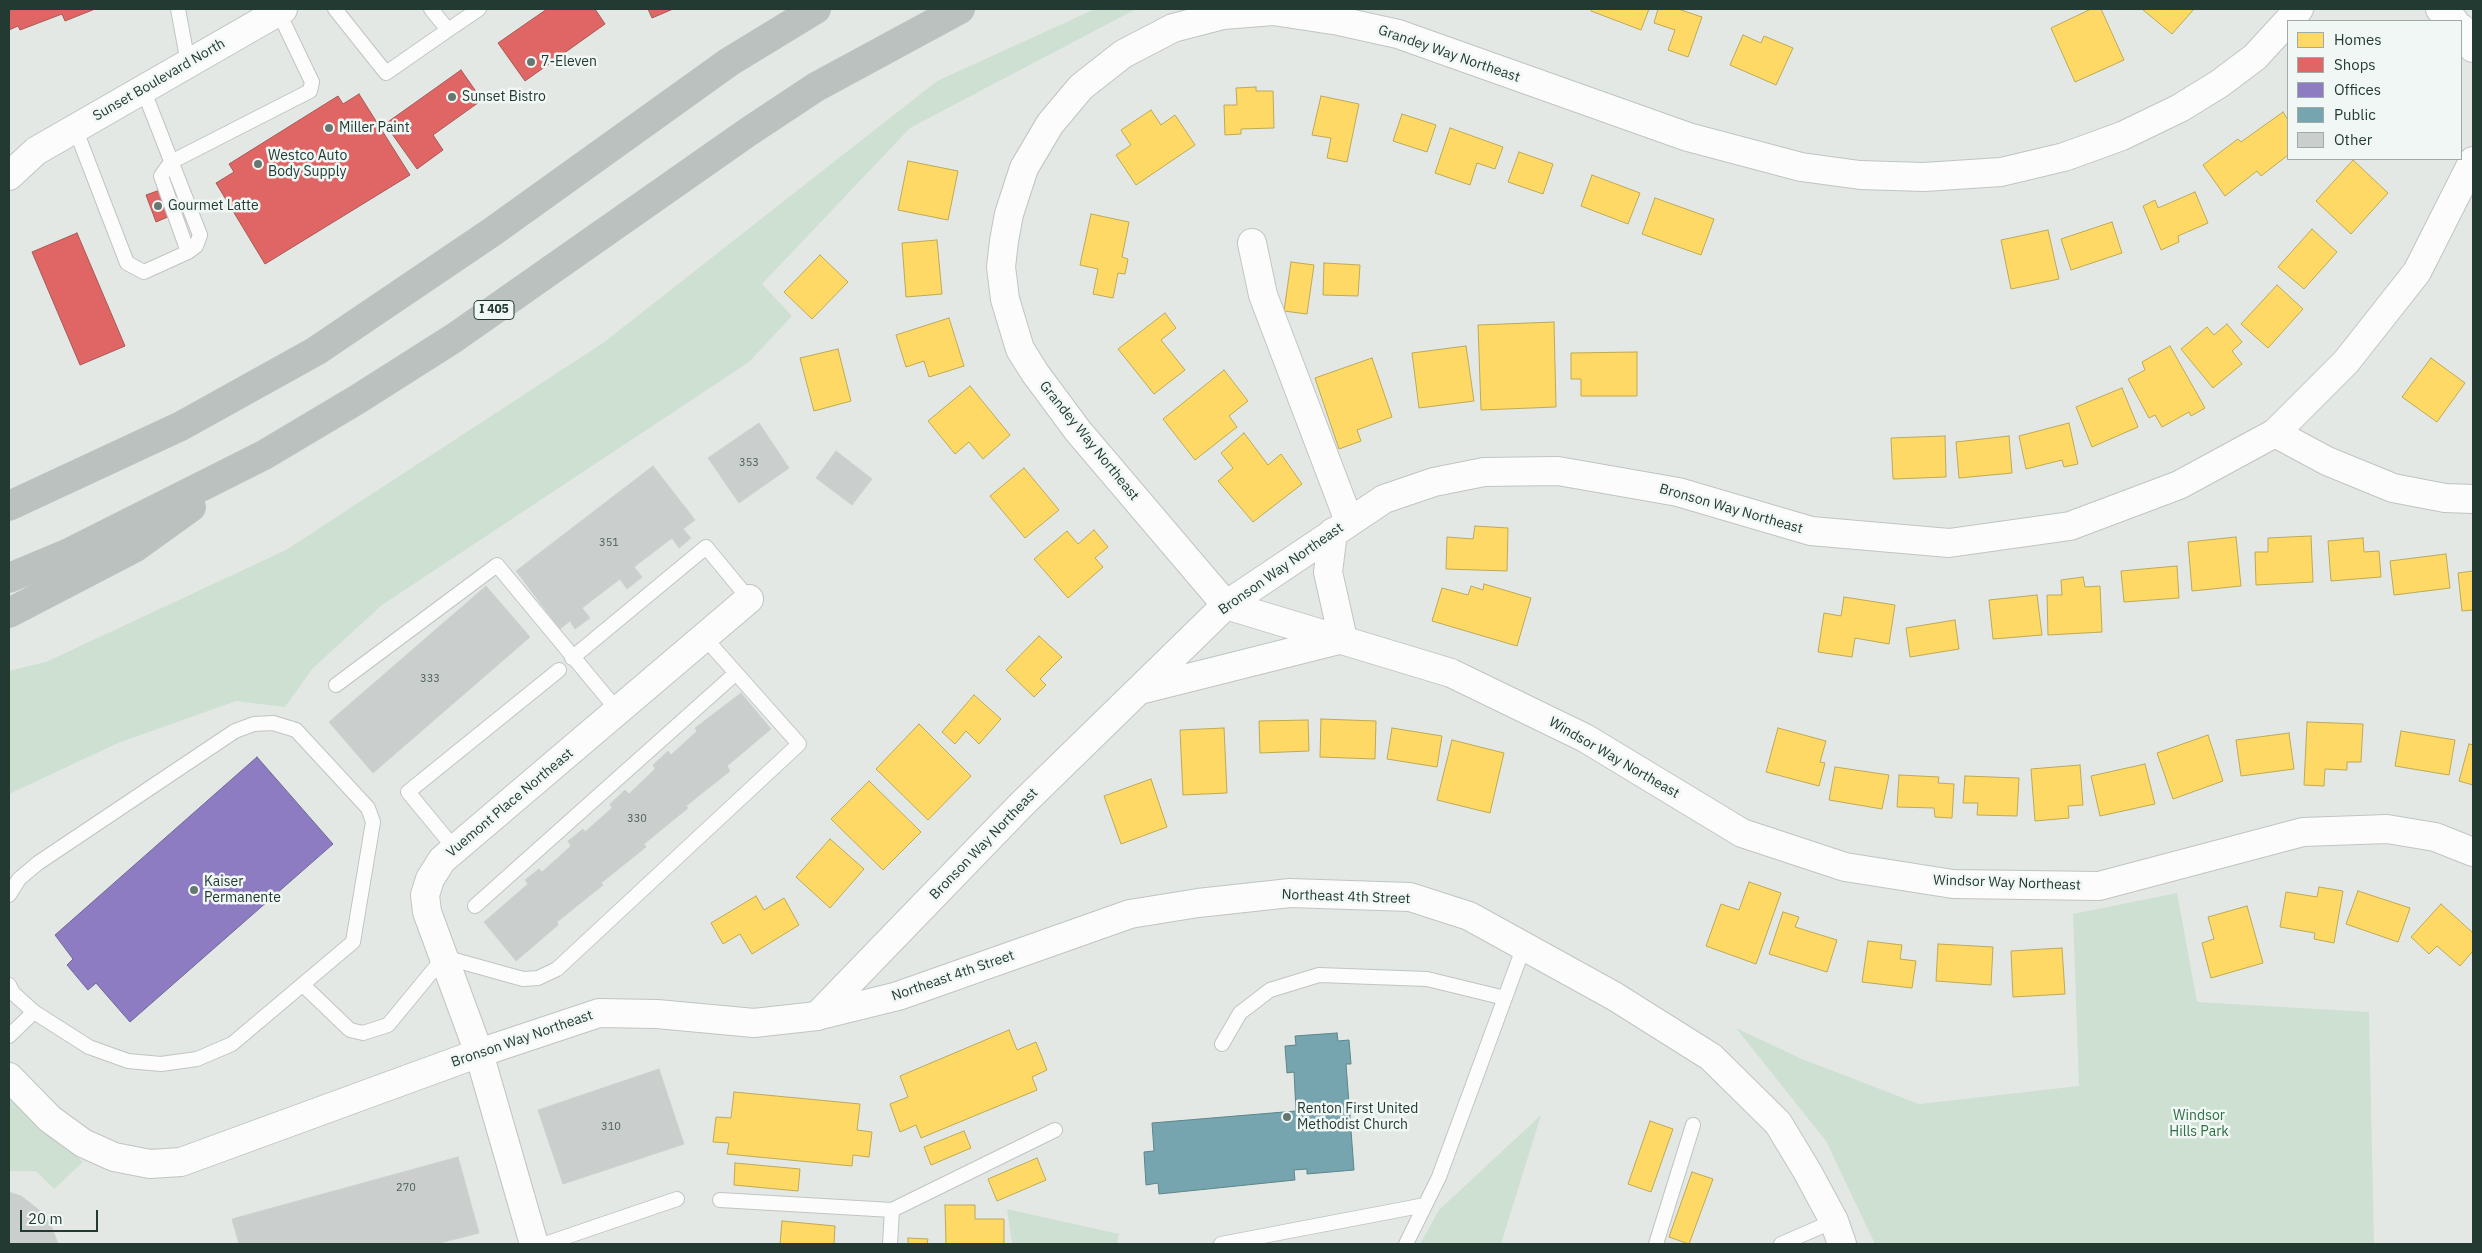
<!DOCTYPE html>
<html>
<head>
<meta charset="utf-8">
<style>
	body { margin:0 }
	#map { position:relative; width:2482px; height:1253px; overflow:hidden; background:#e3e8e5; font-family:"IBM Plex Sans",sans-serif }
	canvas { display:block }
	.frame { position:absolute; inset:0; border:10px solid #223a32; pointer-events:none }
	.legend { position:absolute; left:2287px; top:20px; width:175px; height:140px; box-sizing:border-box; background:#f1f7f4; border:1px solid #9eaba6; margin:0; padding:6px 9px; list-style:none; font-size:15px; color:#223a32 }
	.legend li { display:flex; align-items:center; gap:10px; height:25px }
	.legend b { width:25px; border:1px solid #9eaba6 }
	.scale { position:absolute; left:20px; top:1210px; width:78px; height:22px; box-sizing:border-box; border:2px solid #223a32; border-top:0; padding-left:6px; font-size:15px; line-height:18px; white-space:nowrap; color:#223a32; -webkit-text-stroke:4px #f1f7f4; paint-order:stroke }
</style>
</head>
<body>
<div id="map">
<canvas width="2482" height="1253"></canvas>
<div class="frame"></div>
<ul class="legend">
<li><b style="height:14px;background:#ffd966"></b>Homes</li>
<li><b style="height:14px;background:#e06666"></b>Shops</li>
<li><b style="height:14px;background:#8e7cc3"></b>Offices</li>
<li><b style="height:14px;background:#76a5af"></b>Public</li>
<li><b style="height:14px;background:#cacfcd"></b>Other</li>
</ul>
<div class="scale">20 m</div>
</div>
<script>
const ctx = document.querySelector('canvas').getContext('2d');
ctx.lineJoin = 'round';
function fill(path, color) { ctx.fillStyle = color; ctx.fill(path, 'evenodd'); }
const toPath = rows => new Path2D(rows.map(r => 'M' + r).join(''));
function strokePath(path, color, width, dash) { ctx.strokeStyle = color; ctx.lineWidth = width; ctx.lineCap = dash ? 'butt' : 'round'; ctx.setLineDash(dash || []); ctx.stroke(path); }
function drawText(font, color, halo, rows, align = 'center') {
  ctx.font = font + ' "IBM Plex Sans",sans-serif'; ctx.lineWidth = 5; ctx.setLineDash([]); ctx.textBaseline = 'middle'; ctx.strokeStyle = halo; ctx.fillStyle = color; for (const [text, x, y, turn = 0] of rows) {
    ctx.save(); ctx.translate(x, y); ctx.rotate((+turn || 0) * Math.PI / 180); ctx.textAlign = isNaN(turn) ? turn : align; if (halo) ctx.strokeText(text, 0, 0); ctx.fillText(text, 0, 0); ctx.restore();
  }
}
const green = toPath([
	[1095,9,1136,9,910,128,762,284,792,316,749,362,382,605,313,668,285,707,236,701,118,743,9,794,9,671,46,662,286,550,603,343,937,81],
	[2177,893,2197,1002,2369,1012,2374,1244,1875,1244,1826,1141,1736,1028,1802,1059,1919,1104,2079,1086,2073,914],
	[9,1093,83,1162,54,1189,36,1171,9,1171],
	[1541,1115,1501,1244,1420,1244,1439,1210],
	[1007,1209,1119,1234,1117,1244,1012,1244]
]);
const homes = toPath([
	[1591,9,1649,9,1641,30,1591,11,1591,9],
	[1658,9,1678,9,1702,17,1688,57,1668,50,1675,30,1654,23,1658,9],
	[2091,9,2101,9,2124,60,2075,82,2051,28,2091,9],
	[2142,9,2194,9,2172,34,2142,9],
	[1743,35,1761,43,1764,36,1793,48,1776,85,1730,65,1743,35],
	[1256,87,1256,91,1273,91,1274,128,1241,129,1241,134,1225,135,1224,105,1237,105,1236,88,1256,87],
	[1321,96,1359,104,1347,162,1327,158,1331,138,1312,135,1321,96],
	[1151,110,1161,125,1175,115,1195,145,1136,185,1116,155,1131,145,1121,130,1151,110],
	[2283,112,2288,120,2288,155,2261,176,2257,171,2225,196,2203,165,2238,139,2241,142,2283,112],
	[1402,114,1436,125,1427,152,1393,141,1402,114],
	[1450,128,1503,147,1495,169,1477,163,1470,185,1435,173,1450,128],
	[1519,152,1553,164,1543,194,1508,182,1519,152],
	[2353,160,2388,193,2351,234,2316,201,2353,160],
	[908,161,958,171,948,220,898,210,908,161],
	[1592,175,1640,193,1628,224,1581,206,1592,175],
	[2195,192,2208,223,2178,236,2179,242,2161,250,2143,206,2155,200,2158,208,2195,192],
	[1655,198,1714,219,1701,255,1642,234,1655,198],
	[1091,214,1129,222,1122,257,1128,259,1125,274,1118,273,1113,298,1093,294,1098,269,1080,265,1091,214],
	[2112,222,2122,253,2071,270,2061,239,2112,222],
	[2312,229,2337,252,2304,289,2278,267,2312,229],
	[2048,230,2059,279,2011,289,2001,240,2048,230],
	[937,240,942,294,906,297,902,243,937,240],
	[820,255,848,282,812,319,784,292,820,255],
	[1291,262,1314,265,1307,314,1284,311,1291,262],
	[1324,263,1360,265,1358,296,1323,295,1324,263],
	[2277,285,2303,309,2268,348,2241,324,2277,285],
	[1165,313,1176,328,1161,340,1185,370,1154,394,1118,349,1165,313],
	[949,318,964,366,929,377,924,361,906,367,896,335,949,318],
	[1554,322,1556,407,1481,410,1478,325,1554,322],
	[2227,324,2242,342,2232,351,2242,364,2213,388,2181,349,2207,327,2214,335,2227,324],
	[1466,346,1474,401,1419,408,1412,353,1466,346],
	[2170,346,2205,408,2191,416,2189,412,2162,427,2155,415,2149,418,2128,379,2145,370,2142,362,2170,346],
	[838,349,851,401,814,411,800,358,838,349],
	[1637,352,1637,396,1581,396,1581,379,1571,379,1571,353,1637,352],
	[1372,358,1392,417,1357,430,1361,441,1339,449,1315,378,1372,358],
	[2431,358,2465,383,2437,422,2402,397,2431,358],
	[1224,370,1248,401,1229,416,1237,427,1195,460,1163,419,1224,370],
	[970,386,1010,435,983,459,969,442,955,454,928,421,970,386],
	[2122,388,2138,427,2092,447,2076,407,2122,388],
	[2069,423,2078,464,2064,467,2062,460,2026,469,2019,436,2069,423],
	[1244,433,1268,465,1281,454,1302,484,1253,522,1218,481,1233,468,1221,453,1244,433],
	[1945,436,1946,477,1893,479,1891,438,1945,436],
	[2009,436,2012,473,1959,478,1956,442,2009,436],
	[1024,468,1059,510,1025,538,990,496,1024,468],
	[1475,526,1508,528,1507,571,1446,569,1447,537,1473,539,1475,526],
	[1094,530,1108,547,1095,558,1103,567,1068,598,1034,559,1067,531,1078,544,1094,530],
	[2311,536,2313,582,2256,585,2255,552,2268,552,2268,538,2311,536],
	[2236,537,2241,586,2192,591,2188,542,2236,537],
	[2363,538,2364,552,2379,551,2381,577,2331,581,2328,541,2363,538],
	[2446,554,2450,588,2394,595,2390,561,2446,554],
	[2177,566,2179,598,2124,602,2121,571,2177,566],
	[2473,571,2473,610,2462,611,2458,573,2473,571],
	[2083,577,2085,587,2100,586,2102,632,2048,635,2047,595,2062,595,2061,580,2083,577],
	[1484,584,1531,598,1517,646,1432,621,1442,588,1468,595,1471,586,1483,590,1484,584],
	[2037,595,2042,635,1993,639,1989,600,2037,595],
	[1844,597,1895,605,1889,644,1855,638,1852,657,1818,652,1824,613,1841,616,1844,597],
	[1955,620,1959,649,1910,657,1906,628,1955,620],
	[1039,636,1062,657,1040,679,1046,685,1034,697,1006,670,1039,636],
	[974,695,1001,719,979,744,966,731,955,744,942,732,974,695],
	[1321,719,1376,721,1375,759,1320,757,1321,719],
	[1308,720,1309,751,1260,753,1259,721,1308,720],
	[2307,722,2363,724,2361,762,2347,762,2347,770,2325,769,2324,786,2304,785,2307,722],
	[919,724,971,776,928,820,876,769,919,724],
	[1224,728,1227,793,1183,795,1180,730,1224,728],
	[1392,728,1442,736,1437,767,1387,759,1392,728],
	[1778,728,1826,741,1820,762,1825,763,1819,786,1766,772,1778,728],
	[2401,731,2455,740,2449,775,2395,766,2401,731],
	[2289,733,2294,769,2241,776,2236,740,2289,733],
	[2208,735,2223,781,2173,799,2157,753,2208,735],
	[1452,740,1504,753,1490,813,1437,800,1452,740],
	[2469,744,2473,745,2473,785,2459,781,2469,744],
	[2145,764,2155,804,2100,816,2091,776,2145,764],
	[2080,765,2083,805,2068,806,2069,818,2035,821,2031,769,2080,765],
	[1835,767,1889,775,1882,809,1829,800,1835,767],
	[1899,775,1939,777,1938,783,1954,784,1952,818,1935,817,1934,808,1897,807,1899,775],
	[1965,776,2019,778,2017,816,1977,815,1978,803,1963,803,1965,776],
	[1151,779,1167,827,1121,844,1104,796,1151,779],
	[869,781,921,832,883,870,831,819,869,781],
	[830,839,864,869,830,908,796,877,830,839],
	[1749,882,1781,893,1756,964,1706,946,1721,904,1739,910,1749,882],
	[2319,887,2343,891,2334,943,2314,939,2315,933,2280,927,2286,892,2317,897,2319,887],
	[2358,891,2410,908,2398,942,2346,924,2358,891],
	[756,896,764,910,784,898,799,925,752,954,740,934,723,944,711,923,756,896],
	[2441,904,2473,933,2473,951,2460,966,2437,946,2429,954,2411,937,2441,904],
	[2247,906,2263,963,2211,978,2202,943,2214,939,2208,917,2247,906],
	[1783,912,1799,917,1795,927,1837,940,1827,972,1769,954,1783,912],
	[1868,941,1902,945,1900,959,1916,961,1912,988,1862,982,1868,941],
	[1938,944,1993,947,1991,985,1936,981,1938,944],
	[2062,948,2065,994,2013,997,2011,951,2062,948],
	[1009,1030,1017,1050,1036,1042,1047,1070,1032,1077,1037,1090,921,1138,916,1125,900,1132,890,1104,908,1097,900,1076,1009,1030],
	[734,1092,860,1104,857,1130,872,1132,869,1157,853,1155,852,1166,727,1154,729,1143,713,1142,716,1117,731,1118,734,1092],
	[1650,1121,1673,1129,1651,1192,1628,1184,1650,1121],
	[964,1131,971,1148,931,1165,924,1147,964,1131],
	[1037,1158,1046,1180,997,1201,988,1179,1037,1158],
	[735,1163,800,1169,798,1191,734,1185,735,1163],
	[1692,1172,1713,1179,1689,1244,1669,1237,1692,1172],
	[945,1205,975,1205,975,1219,1004,1219,1004,1244,946,1244,945,1205],
	[782,1221,835,1226,834,1244,780,1244,782,1221],
	[908,1238,928,1239,927,1244,908,1244,908,1238]
]);
const shops = toPath([
	[9,9,95,9,65,21,62,14,20,30,18,26,9,30,9,9],
	[547,9,595,9,605,24,525,81,498,43,547,9],
	[648,9,673,9,652,18,648,9],
	[461,70,482,100,433,135,443,150,417,169,385,124,461,70],
	[359,94,410,175,265,264,216,183,234,172,229,164,338,96,343,104,359,94],
	[160,190,170,216,156,222,146,195,160,190],
	[77,233,125,346,80,365,32,252,77,233]
]);
const offices = toPath([
	[257,757,333,844,130,1022,96,983,88,990,67,965,73,959,55,935,257,757]
]);
const public = toPath([
	[1337,1033,1338,1041,1349,1040,1351,1064,1346,1064,1354,1170,1307,1174,1307,1169,1294,1170,1295,1180,1159,1194,1158,1183,1146,1185,1144,1152,1154,1151,1152,1123,1296,1111,1294,1072,1287,1073,1285,1046,1296,1045,1295,1036,1337,1033]
]);
const building = toPath([
	[759,423,789,468,739,503,708,458,759,423],
	[836,451,872,479,852,505,816,478,836,451],
	[653,466,695,520,683,529,691,538,679,548,672,538,634,567,642,577,627,589,620,579,582,608,590,618,575,629,570,621,560,629,516,571,653,466],
	[486,586,530,637,373,773,329,722,486,586],
	[741,693,771,729,727,766,730,771,686,806,688,808,644,844,646,847,601,883,603,885,557,922,558,925,516,961,484,922,528,884,525,880,539,869,542,872,571,846,568,841,583,829,585,832,612,808,610,804,625,790,629,794,655,769,653,765,668,751,671,755,697,731,695,728,741,693],
	[659,1069,684,1144,563,1184,538,1110,659,1069],
	[458,1157,479,1233,436,1244,239,1244,232,1219,458,1157],
	[9,1192,21,1196,43,1213,52,1228,58,1244,9,1244,9,1192]
]);
const service = toPath([
	[178,9,188,63],
	[335,9,386,73,448,30],
	[431,9,448,30,479,9],
	[75,128,127,263,144,272,188,252,196,246,200,235,143,89],
	[188,252,161,176,171,162,310,91,312,82,278,11],
	[572,658,706,547,749,599],
	[336,685,497,565,618,711],
	[455,849,408,792,559,670],
	[9,895,19,879,38,863,235,731,254,724,273,723,296,730,368,808,373,822,353,942,232,1044,197,1059,161,1064,128,1061,89,1047,34,1012,13,993,9,985],
	[475,906,736,673,704,637],
	[303,985,350,1030,363,1033,388,1025,444,957,523,979,538,978,557,969,799,744,736,673],
	[9,1036,34,1012],
	[1222,1044,1240,1013,1270,990,1319,975,1427,979,1505,998],
	[720,1200,892,1210,1055,1130],
	[545,1244,677,1199],
	[890,1244,892,1210],
	[1221,1244,1425,1205],
	[1406,1244,1439,1177,1524,946],
	[1656,1244,1693,1125],
	[1781,1244,1834,1221]
]);
const minor = toPath([
	[2440,9,2454,21],
	[2461,28,2473,48],
	[1252,243,1263,295,1349,521],
	[2275,433,2327,461,2393,488,2445,498,2473,499],
	[1226,605,1078,431,1035,373,1020,349,1005,299,1001,267,1004,241,1009,214,1024,168,1050,124,1081,87,1123,54,1173,28,1223,15,1273,11,1339,21,1398,34,1688,137,1801,167,1860,175,1924,177,2001,172,2064,157,2122,136,2180,108,2219,84,2255,57,2299,9],
	[1226,605,1451,673,1585,738,1742,833,1845,867,1953,884,2099,886,2303,832,2387,829,2435,837,2473,852],
	[1140,690,1343,639,1328,572,1333,532],
	[817,1016,1022,804,1226,605,1384,499,1434,482,1484,472,1558,471,1678,492,1811,531,1949,543,2070,526,2179,485,2275,433,2346,362,2417,272,2473,161],
	[534,1244,479,1053,427,912,425,895,430,879,442,860,749,599]
]);
const tertiary = toPath([
	[9,1077,50,1119,83,1143,114,1157,150,1164,181,1162,479,1053,599,1013,657,1014,754,1023,817,1016,898,996,1130,914,1198,903,1290,893,1410,897,1469,916,1614,996,1711,1057,1778,1123,1807,1171,1834,1221,1842,1244]
]);
const secondary = toPath([
	[9,176,36,151,283,9]
]);
const motorway = toPath([
	[9,506,181,426,316,351,492,232,729,62,816,9],
	[9,578,71,552,264,455,358,399,454,338,748,132,816,87,960,9],
	[9,613,134,548,191,507]
]);
const markers = [
	[531,62,5,"#667771"],
	[452,97,5,"#667771"],
	[329,128,5,"#667771"],
	[258,164,5,"#667771"],
	[158,206,5,"#667771"],
	[194,890,5,"#667771"],
	[1287,1117,5,"#667771"]
];
const numberNames = [
	["353",749,463],
	["351",609,543],
	["333",430,679],
	["330",637,819],
	["310",611,1127],
	["270",406,1188]
];
const shields = [
	[494,310,40]
];
const shieldNames = [
	["I 405",494,310]
];
const streetNames = [
	["Grandey Way Northeast",1449,54,19],
	["Sunset Boulevard North",159,80,-30],
	["Grandey Way Northeast",1089,441,51],
	["Bronson Way Northeast",1731,509,16],
	["Bronson Way Northeast",1281,569,-35],
	["Windsor Way Northeast",1614,758,30],
	["Vuemont Place Northeast",510,803,-40],
	["Bronson Way Northeast",984,844,-46],
	["Windsor Way Northeast",2007,883,2],
	["Northeast 4th Street",1346,897,2],
	["Northeast 4th Street",953,976,-19],
	["Bronson Way Northeast",522,1039,-19]
];
const poiNames = [
	["7-Eleven",541,62],
	["Sunset Bistro",462,97],
	["Miller Paint",339,128],
	["Westco Auto",268,156],
	["Body Supply",268,172],
	["Gourmet Latte",168,206],
	["Kaiser",204,882],
	["Permanente",204,898],
	["Renton First United",1297,1109],
	["Methodist Church",1297,1125]
];
const parkNames = [
	["Windsor",2199,1116],
	["Hills Park",2199,1132]
];
fill(green, '#cde0d2');
fill(homes, '#ffd966');
strokePath(homes, '#bda956', 1);
fill(shops, '#e06666');
strokePath(shops, '#a75956', 1);
fill(offices, '#8e7cc3');
strokePath(offices, '#6e6898', 1);
fill(public, '#76a5af');
strokePath(public, '#5d858a', 1);
fill(building, '#cacfcd');
strokePath(building, '#ccd1ce', 1);
strokePath(service, '#c0c5c2', 16);
strokePath(minor, '#c0c5c2', 30);
strokePath(tertiary, '#c0c5c2', 30);
strokePath(secondary, '#bfc5c2', 30);
strokePath(motorway, '#bcc4c1', 30);
strokePath(service, '#fbfcfb', 14);
strokePath(minor, '#fbfcfb', 28);
strokePath(tertiary, '#fbfcfb', 28);
strokePath(secondary, '#fbfcfb', 28);
strokePath(motorway, '#bac1bf', 28);
for (const [x, y, r, color] of markers) { const dot = new Path2D(); dot.arc(x, y, r, 0, 2 * Math.PI); ctx.fillStyle = color; ctx.fill(dot); strokePath(dot, '#f1f7f4', 2); }
drawText('11px', '#4d605a', null, numberNames);
for (const [x, y, w] of shields) { const box = new Path2D(); box.roundRect(x - w / 2, y - 9.5, w, 19, 4); ctx.fillStyle = '#f1f7f4'; ctx.fill(box); strokePath(box, '#223a32', 1); }
drawText('bold 12px', '#223a32', null, shieldNames);
drawText('14px', '#223a32', '#f1f7f4', streetNames);
drawText('14px', '#223a32', '#f1f7f4', poiNames, 'left');
drawText('14px', '#2f6d45', '#f1f7f4', parkNames);
</script>
</body>
</html>
